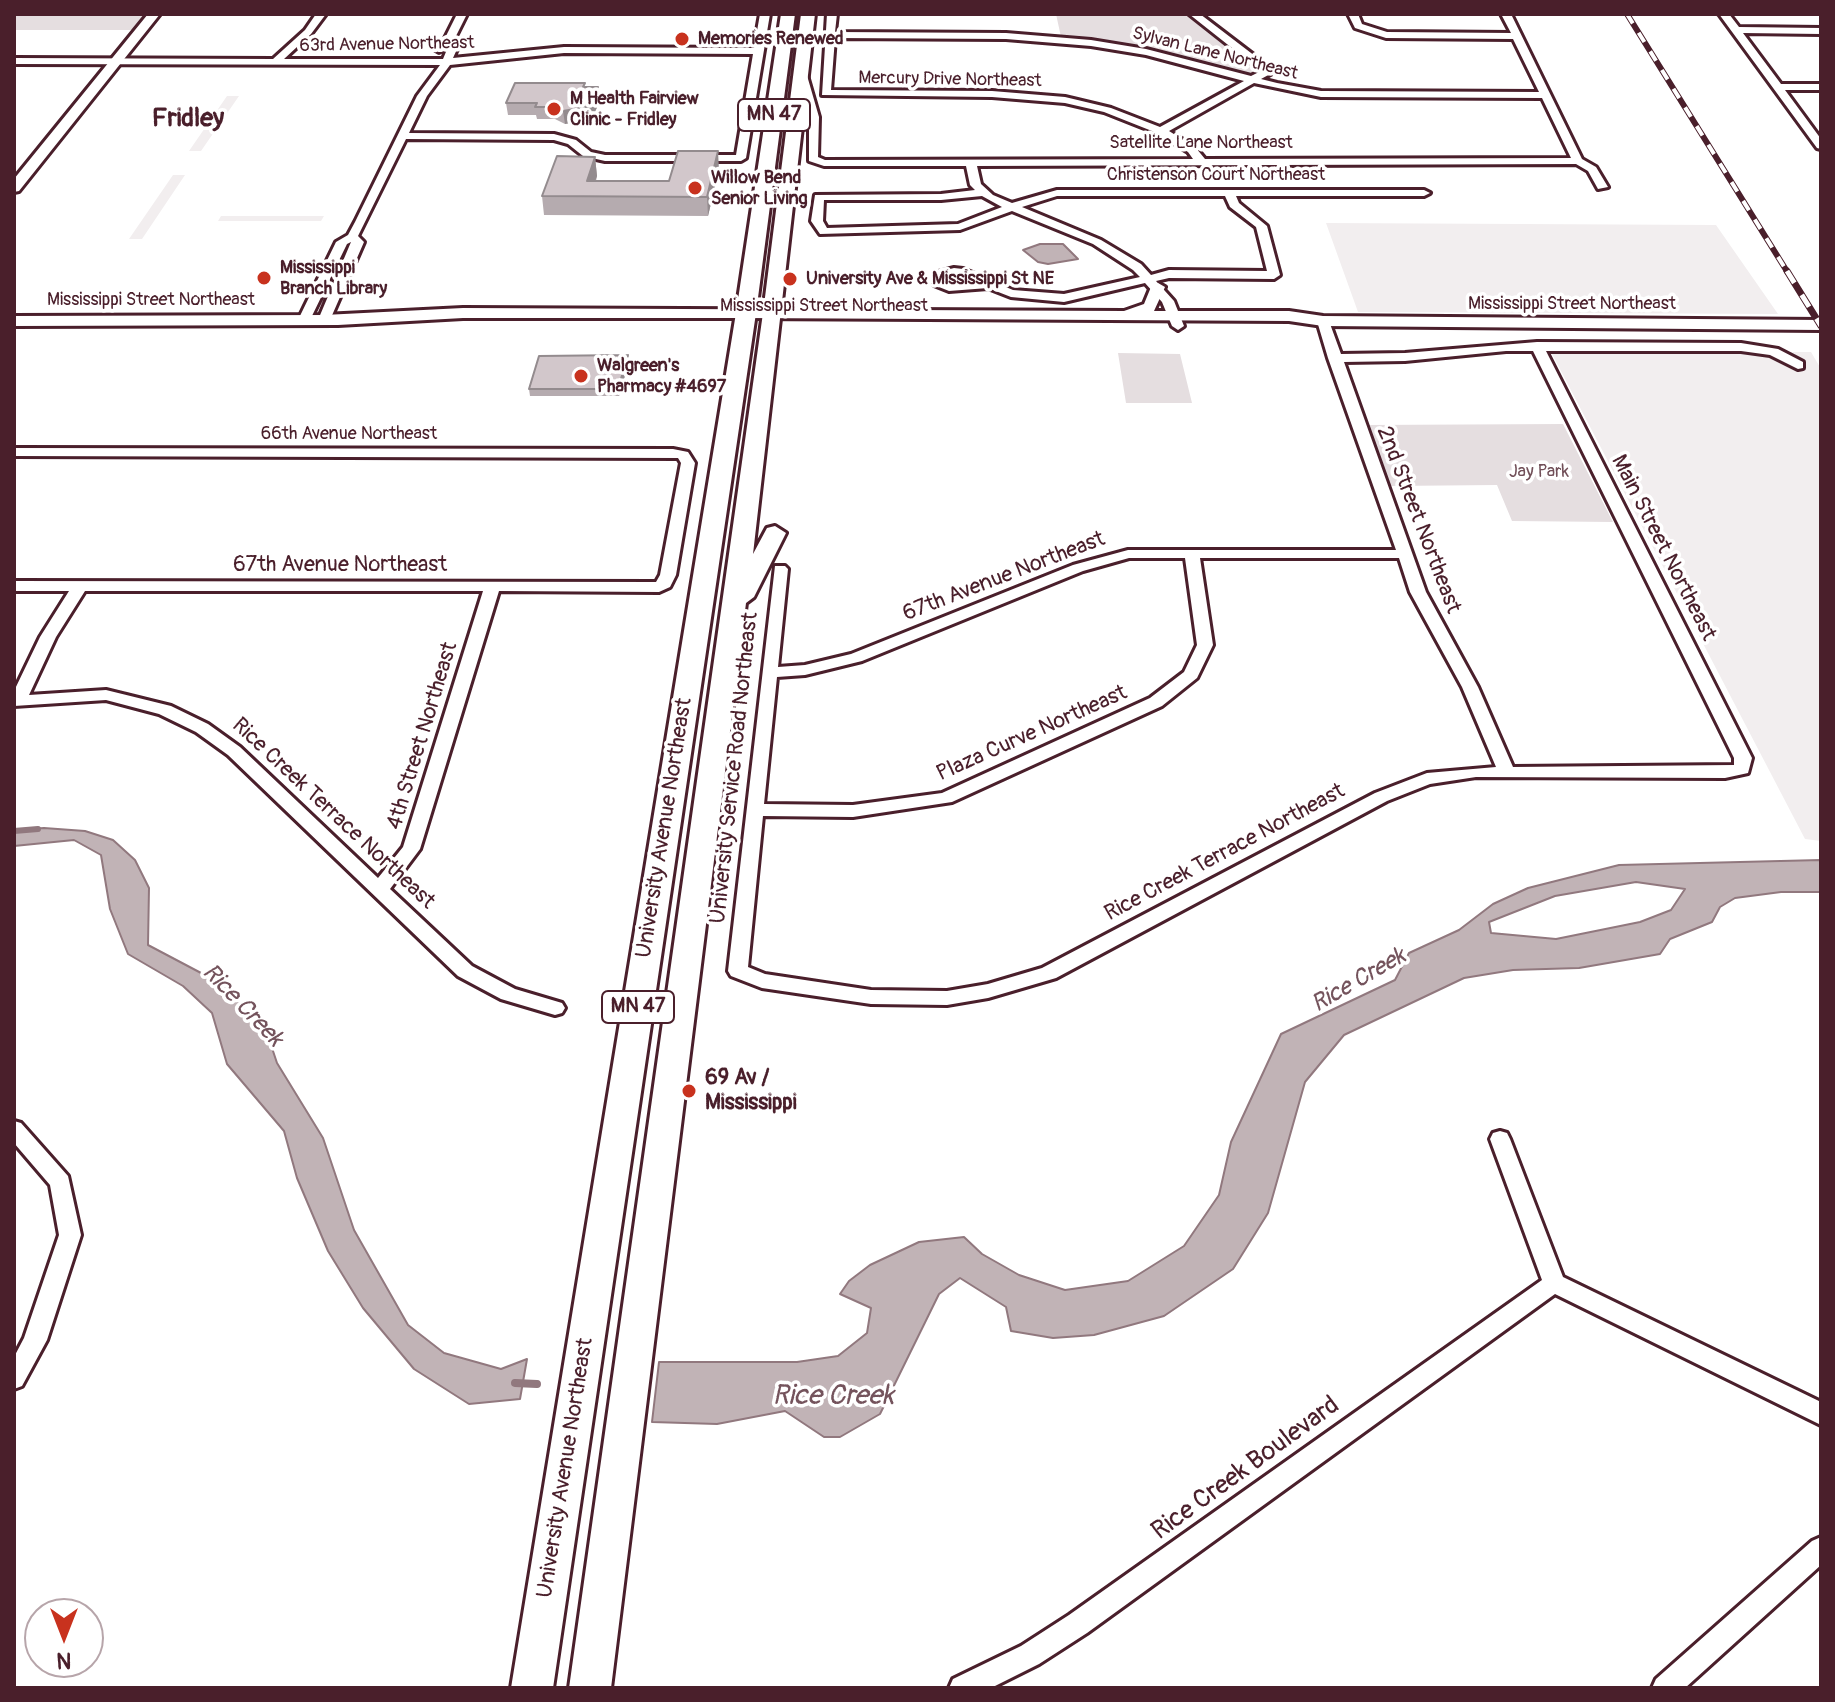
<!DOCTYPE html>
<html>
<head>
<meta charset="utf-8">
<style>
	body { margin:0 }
	#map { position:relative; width:1835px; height:1702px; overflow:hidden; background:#fff; font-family:Pangolin,sans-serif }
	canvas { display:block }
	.frame { position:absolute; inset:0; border:16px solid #4a1f2b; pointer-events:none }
	.north { position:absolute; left:24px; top:1598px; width:80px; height:80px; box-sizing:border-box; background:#fff; border:2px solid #b7a5aa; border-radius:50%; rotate:180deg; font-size:22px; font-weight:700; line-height:32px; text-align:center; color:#4a1f2b }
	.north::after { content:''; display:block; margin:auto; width:28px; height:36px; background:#c8321e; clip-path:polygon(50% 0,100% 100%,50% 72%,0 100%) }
</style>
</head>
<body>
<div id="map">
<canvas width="1835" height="1702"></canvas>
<div class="frame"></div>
<div class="north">N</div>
</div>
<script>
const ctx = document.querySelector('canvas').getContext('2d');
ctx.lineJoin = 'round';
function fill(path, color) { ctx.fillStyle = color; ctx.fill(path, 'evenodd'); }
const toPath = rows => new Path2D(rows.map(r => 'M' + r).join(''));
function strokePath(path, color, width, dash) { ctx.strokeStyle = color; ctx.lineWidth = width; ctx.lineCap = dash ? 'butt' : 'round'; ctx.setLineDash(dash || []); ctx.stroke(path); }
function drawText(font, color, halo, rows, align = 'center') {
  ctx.font = font + ' Pangolin,sans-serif'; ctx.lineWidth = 7; ctx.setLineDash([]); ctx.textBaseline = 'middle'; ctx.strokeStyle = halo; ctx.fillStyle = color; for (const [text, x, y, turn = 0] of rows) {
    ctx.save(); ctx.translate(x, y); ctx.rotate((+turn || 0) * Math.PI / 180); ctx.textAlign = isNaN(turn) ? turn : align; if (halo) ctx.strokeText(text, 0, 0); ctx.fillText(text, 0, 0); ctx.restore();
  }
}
const built = toPath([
	[227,96,239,96,201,151,189,151],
	[173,175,185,175,142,239,129,239],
	[221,216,324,216,321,221,218,221],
	[1326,223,1716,225,1778,314,1358,312],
	[1551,352,1811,352,1821,369,1821,841,1805,839]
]);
const green = toPath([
	[14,14,146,14,132,30,14,30],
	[1056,14,1186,14,1261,71,1246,75,1149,50,1061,37],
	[1118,353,1180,354,1192,403,1126,403],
	[1563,424,1613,522,1512,521,1497,485,1390,486,1366,425]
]);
const water = toPath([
	[1040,244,1063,244,1078,259,1048,264,1038,262,1023,250,1040,244],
	[44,828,85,831,113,840,135,860,149,888,148,945,220,983,268,1036,277,1063,323,1138,354,1230,408,1325,444,1353,501,1369,527,1359,520,1399,469,1404,414,1369,363,1308,328,1251,297,1178,284,1131,227,1064,212,1013,183,986,128,954,110,909,101,855,74,840,14,846,14,830,44,828],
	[1821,860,1821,892,1781,892,1735,898,1720,907,1712,922,1670,939,1660,954,1579,968,1513,970,1464,978,1344,1035,1305,1082,1268,1213,1233,1269,1164,1316,1094,1335,1053,1338,1011,1331,1006,1307,960,1278,939,1294,880,1414,840,1437,824,1437,785,1411,717,1424,652,1422,659,1362,797,1362,838,1356,867,1333,871,1308,840,1294,849,1281,870,1265,919,1242,964,1237,982,1254,1019,1275,1065,1290,1128,1281,1184,1246,1219,1195,1231,1142,1281,1034,1395,980,1409,953,1459,930,1493,904,1528,888,1619,865,1821,860],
	[1636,882,1685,889,1671,910,1640,922,1556,939,1491,933,1489,922,1555,896,1636,882]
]);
const streamFar1 = toPath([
	[14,831,38,829]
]);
const stream = toPath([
	[515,1383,537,1384]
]);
const minor = toPath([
	[316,14,326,14,311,34,284,59,443,59,448,47,439,52,434,49,444,40,457,14,467,14,453,42,458,47,453,58,564,47,754,48,760,14,770,14,746,158,741,161,605,161,583,156,568,144,554,140,406,139,358,236,364,242,330,320,324,324,318,320,351,242,347,244,310,320,304,324,298,320,336,242,348,235,355,222,417,96,440,65,14,64,14,58,273,59,305,30,316,14],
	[564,53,753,54,736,155,605,155,591,152,576,140,554,134,409,133,427,96,450,65,564,53],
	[827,14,837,14,835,32,1006,33,1091,40,1146,49,1251,76,1261,71,1189,14,1200,14,1272,69,1272,73,1261,79,1277,83,1321,91,1539,92,1513,39,1386,38,1355,28,1348,14,1358,14,1362,24,1387,32,1511,33,1501,14,1511,14,1582,159,1596,167,1608,187,1598,189,1588,171,1576,164,977,166,981,184,993,195,1012,203,1057,190,1424,190,1430,193,1424,196,1236,196,1239,203,1267,226,1280,275,1274,279,1169,278,1156,281,1174,301,1184,326,1178,330,1172,326,1162,302,1145,283,1064,302,1011,297,988,288,949,291,934,285,935,273,954,268,963,269,1013,290,1064,294,1140,277,1133,270,1093,244,1012,211,960,230,820,234,811,221,815,195,941,194,975,190,970,185,966,166,824,166,809,161,809,117,797,70,806,72,819,117,818,157,825,160,1193,159,1188,152,1157,133,1104,112,1065,103,992,97,822,95,827,14],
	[835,38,1006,39,1091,46,1146,55,1244,81,1160,127,1111,108,1065,97,992,91,831,90,835,38],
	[1254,83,1321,97,1542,98,1571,158,1205,159,1196,148,1169,131,1254,83],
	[982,196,1002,207,958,224,827,228,823,221,824,200,941,200,982,196],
	[1057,196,1225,196,1230,207,1256,227,1267,271,1169,270,1151,275,1141,264,1101,240,1022,207,1057,196],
	[954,276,961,276,973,282,951,283,944,280,954,276],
	[1719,14,1729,14,1739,27,1821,28,1821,34,1743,33,1781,84,1821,84,1821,90,1785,90,1821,139,1821,149,1817,148,1719,14],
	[1323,317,1329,321,1341,354,1405,353,1537,342,1741,343,1778,349,1803,362,1803,368,1798,369,1770,355,1741,351,1546,351,1752,758,1748,773,1725,778,1476,777,1430,784,1387,801,1056,978,988,998,947,1005,871,1004,762,988,731,976,728,971,775,566,785,566,788,569,778,667,805,665,851,654,1073,565,1128,550,1396,550,1328,358,1317,321,1323,317],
	[1506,351,1533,351,1734,758,1734,765,1513,767,1478,687,1426,592,1344,362,1405,361,1506,351],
	[1129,558,1185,558,1197,645,1184,672,1150,698,942,793,853,805,764,804,777,677,805,675,862,661,1083,571,1129,558],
	[1200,558,1399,558,1410,592,1462,687,1496,767,1427,773,1375,793,1042,968,988,984,947,991,871,990,765,974,748,967,763,816,853,817,952,802,1162,706,1197,678,1213,645,1200,558],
	[14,448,673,449,688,452,695,463,676,575,670,587,659,592,499,591,420,849,390,889,472,966,515,989,562,1003,565,1008,562,1013,555,1015,501,999,458,976,228,755,196,732,159,714,106,700,14,706,14,691,40,637,69,591,14,591,14,581,656,582,660,575,681,463,678,458,14,456,14,448],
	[85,591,483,591,403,847,378,878,240,747,208,724,171,706,106,690,29,695,56,637,85,591],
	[14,1121,21,1123,68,1176,81,1235,47,1340,22,1386,14,1389,14,1357,24,1338,59,1235,50,1185,14,1143,14,1121],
	[1500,1131,1507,1133,1510,1139,1563,1277,1821,1402,1821,1425,1555,1294,1087,1633,1039,1664,991,1688,949,1688,953,1679,1021,1646,1069,1615,1542,1280,1490,1139,1493,1133,1500,1131],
	[1821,1537,1821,1565,1685,1688,1652,1688,1656,1679,1812,1541,1821,1537]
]);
const tertiary = toPath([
	[148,14,160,14,19,191,14,192,14,179,148,14],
	[1158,283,1165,287,1154,311,1289,311,1323,316,1821,320,1821,330,1323,326,1289,321,746,318,463,318,338,325,14,326,14,316,324,315,463,308,1124,311,1144,304,1151,287,1158,283]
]);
const primary = toPath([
	[781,14,795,14,756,313,553,1688,511,1688,736,313,781,14],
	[801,14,815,14,753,554,767,528,775,526,786,533,754,597,746,603,611,1688,569,1688,763,313,801,14]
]);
const railFar1 = toPath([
	[1627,14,1788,273]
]);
const rail = toPath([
	[1787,271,1821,326]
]);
const wall = toPath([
	[585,87,598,87,599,99,594,118,565,124,555,119,537,119,536,115,508,115,506,103],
	[595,157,597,176,596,181,669,181,719,170,708,216,544,215,542,196],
	[628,355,629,362,619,396,530,396,529,389]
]);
const shadedWall = toPath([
	[598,87,599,99,594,118,565,124,563,111],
	[718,151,719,170,708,216,707,197],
	[595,157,597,176,590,196,587,181],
	[628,355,629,362,619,396,618,389]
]);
const building = toPath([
	[515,83,585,83,583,87,598,87,593,106,563,111,553,107,535,107,537,103,506,103,515,83],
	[678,151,718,151,707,197,542,196,557,156,595,157,587,181,669,181,678,151],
	[628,355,618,389,529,389,539,356,628,355]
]);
const markers = [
	[682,39,8,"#c8321e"],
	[554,109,8,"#c8321e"],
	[695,188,8,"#c8321e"],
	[264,278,8,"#c8321e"],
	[790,279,8,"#c8321e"],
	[581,376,8,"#c8321e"],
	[689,1091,8,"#c8321e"]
];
const farPoinames = [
	["Memories Renewed",698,39],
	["M Health Fairview",570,99],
	["Clinic - Fridley",570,120],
	["Willow Bend",711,178],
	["Senior Living",711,199],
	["Mississippi",280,268],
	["Branch Library",280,289],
	["University Ave & Mississippi St NE",806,279],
	["Walgreen's",597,366],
	["Pharmacy #4697",597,387]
];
const farStreetnames = [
	["63rd Avenue Northeast",387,45,-1],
	["Sylvan Lane Northeast",1215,54,14],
	["Mercury Drive Northeast",950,80,1],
	["Satellite Lane Northeast",1201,143],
	["Christenson Court Northeast",1216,175],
	["Mississippi Street Northeast",151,300],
	["Mississippi Street Northeast",1572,304],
	["Mississippi Street Northeast",824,306],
	["66th Avenue Northeast",349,434]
];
const farParknames = [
	["Jay Park",1539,472]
];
const shields = [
	[774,115,72],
	[638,1007,72]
];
const shieldNames = [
	["MN 47",774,115],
	["MN 47",638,1007]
];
const streetNames = [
	["2nd Street Northeast",1418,520,69],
	["Main Street Northeast",1663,548,63],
	["67th Avenue Northeast",340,565],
	["67th Avenue Northeast",1004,577,-21],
	["Plaza Curve Northeast",1032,734,-24],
	["4th Street Northeast",423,736,-73],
	["University Service Road Northeast",735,768,-84],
	["Rice Creek Terrace Northeast",333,814,43],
	["University Avenue Northeast",665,828,-81],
	["Rice Creek Terrace Northeast",1225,853,-28],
	["University Avenue Northeast",566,1468,-81]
];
const poiNames = [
	["69 Av /",705,1078],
	["Mississippi",705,1103]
];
const waterNames = [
	["Rice Creek",1359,981,-30],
	["Rice Creek",242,1006,46]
];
const farDistrictnames = [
	["Fridley",188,119]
];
const nearStreetnames = [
	["Rice Creek Boulevard",1246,1469,-36]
];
const nearWaternames = [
	["Rice Creek",833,1397]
];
fill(built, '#f2eeef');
fill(green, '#e5dee0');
fill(water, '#c1b3b6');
strokePath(water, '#91787e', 2);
strokePath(streamFar1, '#91787e', 6);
strokePath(stream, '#91787e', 8);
strokePath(minor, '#4a1f2b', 6);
strokePath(tertiary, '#4a1f2b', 6);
strokePath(primary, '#4a1f2b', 6);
fill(minor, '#fff');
fill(tertiary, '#fff');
fill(primary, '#fff');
strokePath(railFar1, '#4a1f2b', 6);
strokePath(rail, '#4a1f2b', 7);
strokePath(railFar1, '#fff', 4, [11]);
strokePath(rail, '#fff', 5, [14]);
fill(wall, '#b5abaf');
fill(shadedWall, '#938b8e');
fill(building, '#d2c7cb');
strokePath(building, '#938b8e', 2);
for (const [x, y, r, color] of markers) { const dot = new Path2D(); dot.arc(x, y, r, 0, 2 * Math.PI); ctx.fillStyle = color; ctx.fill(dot); strokePath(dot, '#fff', 3); }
drawText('bold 18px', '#4a1f2b', '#fff', farPoinames, 'left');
drawText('18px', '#4a1f2b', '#fff', farStreetnames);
drawText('18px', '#714f58', '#fff', farParknames);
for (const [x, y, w] of shields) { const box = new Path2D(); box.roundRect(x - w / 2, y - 16, w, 32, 6); ctx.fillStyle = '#fff'; ctx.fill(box); strokePath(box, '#4a1f2b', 2); }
drawText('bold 20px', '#4a1f2b', null, shieldNames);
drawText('22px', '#4a1f2b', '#fff', streetNames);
drawText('bold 22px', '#4a1f2b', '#fff', poiNames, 'left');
drawText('italic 24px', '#74535c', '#fff', waterNames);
drawText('bold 26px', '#4a1f2b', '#fff', farDistrictnames);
drawText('26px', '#4a1f2b', '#fff', nearStreetnames);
drawText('italic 28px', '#74535c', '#fff', nearWaternames);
</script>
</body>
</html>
